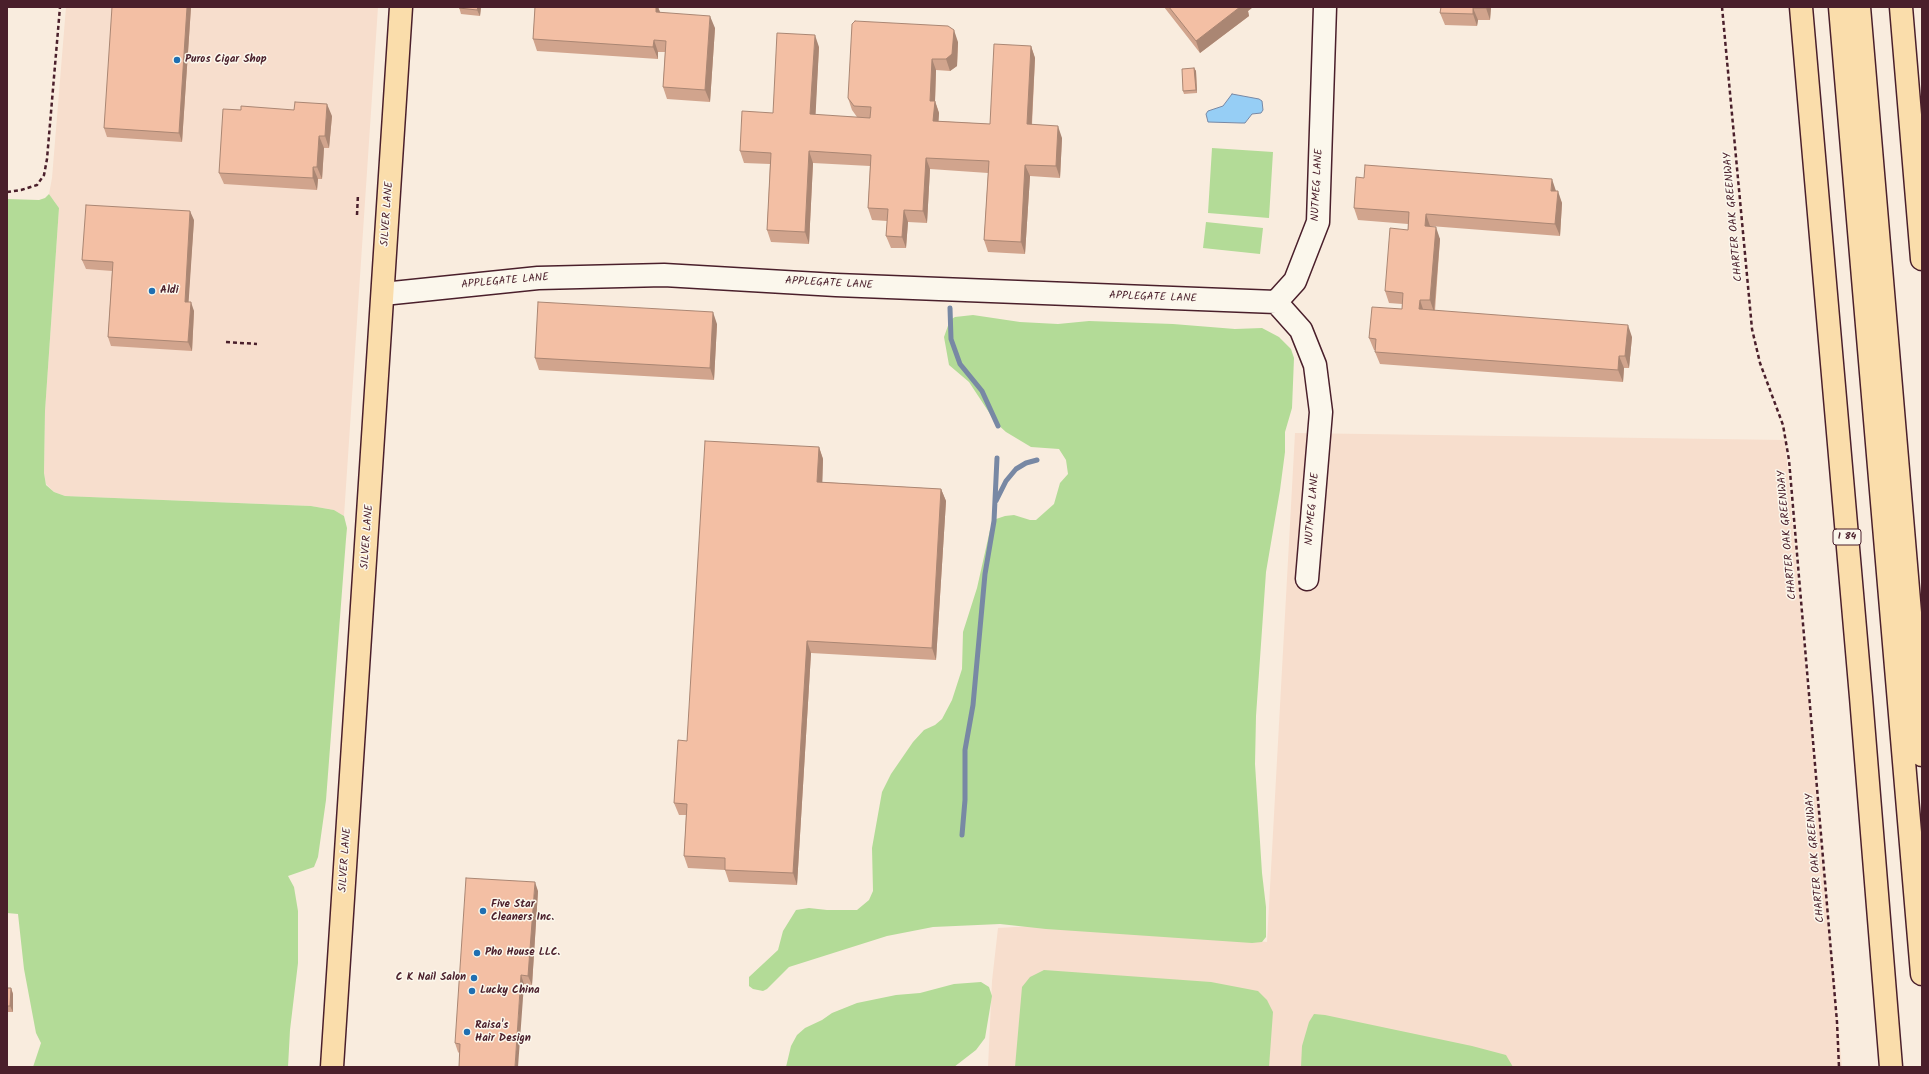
<!DOCTYPE html>
<html>
<head>
<meta charset="utf-8">
<style>
	body { margin:0 }
	#map { position:relative; width:1929px; height:1074px; overflow:hidden; background:#f9ecde; font-family:Kalam,sans-serif }
	canvas { display:block }
	.frame { position:absolute; inset:0; border:8px solid #4a1f2b; pointer-events:none }
</style>
</head>
<body>
<div id="map">
<canvas width="1929" height="1074"></canvas>
<div class="frame"></div>
</div>
<script>
const ctx = document.querySelector('canvas').getContext('2d');
ctx.lineJoin = 'round';
function fill(path, color) { ctx.fillStyle = color; ctx.fill(path, 'evenodd'); }
const toPath = rows => new Path2D(rows.map(r => 'M' + r).join(''));
function strokePath(path, color, width, dash) { ctx.strokeStyle = color; ctx.lineWidth = width; ctx.lineCap = dash ? 'butt' : 'round'; ctx.setLineDash(dash || []); ctx.stroke(path); }
function drawText(font, color, halo, rows, align = 'center') {
  ctx.font = font + ' Kalam,sans-serif'; ctx.lineWidth = 3; ctx.setLineDash([]); ctx.textBaseline = 'middle'; ctx.strokeStyle = halo; ctx.fillStyle = color; for (const [text, x, y, turn = 0] of rows) {
    ctx.save(); ctx.translate(x, y); ctx.rotate((+turn || 0) * Math.PI / 180); ctx.textAlign = isNaN(turn) ? turn : align; if (halo) ctx.strokeText(text, 0, 0); ctx.fillText(text, 0, 0); ctx.restore();
  }
}
const built = toPath([
	[66,7,378,7,344,516,334,510,311,506,65,496,54,492,46,484,44,473,45,411,59,208,49,194,52,178],
	[1295,433,1785,440,1842,1067,988,1067,992,981,998,928,1084,923,1267,942]
]);
const green = toPath([
	[1212,148,1273,152,1269,218,1208,213],
	[49,194,59,208,45,411,44,473,46,485,54,492,65,496,311,506,334,510,344,516,347,528,346,539,326,800,318,857,314,867,288,876,294,887,298,911,298,963,290,1030,288,1067,33,1067,41,1043,36,1033,24,969,18,914,7,913,7,199,39,200,45,198],
	[1206,222,1263,228,1260,254,1203,248],
	[973,315,1020,322,1058,324,1089,321,1173,324,1235,329,1262,328,1279,337,1291,349,1294,358,1292,408,1285,432,1285,452,1280,490,1266,572,1256,716,1255,764,1262,873,1266,907,1266,937,1262,942,1252,943,1046,929,1000,924,933,927,887,936,789,967,767,989,763,991,753,989,749,986,749,977,778,950,783,931,796,910,809,908,827,910,857,910,869,900,873,891,872,848,882,792,891,774,913,742,924,730,935,725,942,719,952,700,962,669,963,632,977,588,990,530,996,519,1005,516,1014,515,1030,520,1036,520,1054,504,1060,483,1068,474,1066,460,1059,449,1031,447,1006,432,996,423,969,382,949,365,944,337,950,320,955,317],
	[1044,970,1211,982,1258,991,1267,1000,1273,1012,1269,1067,1015,1067,1022,987,1030,977],
	[981,982,989,987,992,996,985,1038,976,1050,954,1067,786,1067,791,1046,797,1035,805,1028,822,1020,832,1013,857,1003,896,995,920,993,954,984],
	[1314,1014,1325,1015,1472,1046,1506,1055,1513,1067,1301,1067,1302,1046,1309,1022]
]);
const water = toPath([
	[1232,94,1259,99,1262,101,1263,110,1261,113,1252,114,1245,123,1241,123,1208,122,1206,114,1208,111,1223,106,1232,94]
]);
const stream = toPath([
	[950,308,951,339,960,364,982,391,998,426],
	[996,501,1006,481,1016,469,1026,463,1037,460],
	[962,835,965,800,965,750,973,705,985,574,994,521,997,458]
]);
const path = toPath([
	[1722,7,1752,329,1760,363,1783,425,1789,460,1837,1022,1839,1067],
	[7,192,21,190,37,185,44,175,47,159,60,7],
	[357,215,358,194],
	[226,342,257,344]
]);
const minor = toPath([
	[383,294,538,278,664,275,836,285,1276,302],
	[1276,302,1295,281,1318,222,1325,7],
	[1276,302,1301,330,1315,365,1321,412,1307,579]
]);
const major = toPath([
	[332,1067,401,7]
]);
const highway = toPath([
	[1801,7,1861,697,1891,1067],
	[1840,7,1922,974],
	[1859,7,1922,755],
	[1901,7,1922,259]
]);
const wall = toPath([
	[191,7,182,142,107,137,104,128],
	[459,7,481,7,480,16,461,14],
	[535,7,658,7,660,12,715,28,710,102,667,99,663,87,665,52,658,52,658,59,537,51,533,39],
	[1164,7,1253,7,1248,11,1249,16,1200,53],
	[1441,7,1491,7,1490,20,1478,20,1477,26,1445,25,1440,13],
	[958,42,957,66,950,71,936,70,935,101,939,113,938,121,990,124,1031,46,1035,58,1032,125,1062,138,1060,178,1030,176,1025,254,988,252,984,240,988,173,930,169,927,223,908,222,906,248,891,248,886,236,887,221,872,220,868,208,870,166,813,163,809,244,771,242,767,230,770,164,744,163,740,151,773,113,819,47,815,115,857,117,852,110,848,98],
	[1194,68,1196,71,1197,93,1184,94,1183,91],
	[332,116,329,148,324,148,322,179,318,179,317,190,224,184,219,173],
	[1556,191,1562,203,1560,236,1430,226,1440,239,1435,311,1632,337,1629,368,1624,368,1623,382,1380,364,1375,352,1375,350,1374,350,1369,338,1402,309,1402,304,1389,303,1385,291,1408,230,1408,224,1358,220,1354,208],
	[194,220,188,302,194,311,192,351,111,346,108,337,112,271,86,269,82,260],
	[717,324,714,380,539,370,535,358],
	[819,447,823,459,822,482,941,489,946,501,936,660,811,653,797,885,729,882,725,870,688,868,684,856,686,815,679,815,674,803,687,741],
	[538,891,532,985,524,984,459,1053,458,1052,455,1043],
	[7,988,11,988,13,994,13,1012,7,1012]
]);
const shadedWall = toPath([
	[187,7,191,7,182,142,179,133],
	[478,7,481,7,480,16,477,10],
	[656,7,658,7,661,15,656,12],
	[1240,7,1253,7,1248,11,1249,16,1200,53,1196,41],
	[1486,7,1491,7,1490,20,1486,8],
	[1473,8,1478,20,1477,26,1473,14],
	[710,16,715,28,710,102,705,90],
	[954,30,958,42,957,66,950,71,946,59],
	[815,35,819,47,815,126,810,114],
	[654,40,658,52,658,59,653,47],
	[1031,46,1035,58,1031,136,1027,124],
	[932,59,936,70,935,101,939,113,938,133,933,121,930,101],
	[1194,68,1196,71,1197,93,1196,90],
	[327,104,332,116,329,148,325,136],
	[1058,126,1062,138,1060,178,1056,166],
	[319,136,324,148,322,179,317,167],
	[809,151,813,163,809,244,805,232],
	[926,158,930,169,927,223,923,211],
	[1025,165,1030,176,1025,254,1021,242],
	[313,167,318,179,317,190,313,178],
	[1552,179,1556,191,1555,203,1551,191],
	[1558,191,1562,203,1560,236,1555,224],
	[904,210,908,222,906,248,902,237],
	[190,211,194,220,188,311,185,302],
	[1426,214,1430,226,1425,226],
	[1436,227,1440,239,1434,312,1430,300],
	[1420,300,1424,312,1419,309],
	[191,302,194,311,192,351,188,342],
	[713,312,717,324,714,380,710,368],
	[1628,325,1632,337,1629,368,1625,356],
	[1619,356,1624,368,1623,382,1618,370],
	[819,447,823,459,822,494,817,482],
	[941,489,946,501,936,660,932,648],
	[807,641,811,653,797,885,793,873],
	[535,882,538,891,532,985,528,976],
	[521,975,524,984,518,1067,515,1067],
	[11,988,13,994,13,1012,10,1006]
]);
const building = toPath([
	[112,7,187,7,179,133,104,128,112,7],
	[459,7,478,7,477,10,459,8,459,7],
	[535,7,656,7,656,12,710,16,705,90,663,87,666,41,654,40,653,47,533,39,535,7],
	[1169,7,1240,7,1196,41,1169,7],
	[1441,7,1486,7,1486,8,1473,8,1473,14,1440,13,1441,7],
	[855,21,948,26,954,30,952,54,946,59,932,59,930,101,935,101,933,121,990,124,994,44,1031,46,1027,124,1058,126,1056,166,1025,165,1021,242,984,240,989,161,926,158,923,211,904,210,902,237,886,236,888,209,868,208,871,155,809,151,805,232,767,230,771,153,740,151,742,111,773,113,777,33,815,35,810,114,870,118,871,107,854,106,848,98,852,24,855,21],
	[1194,68,1196,90,1183,91,1182,69,1194,68],
	[295,102,327,104,325,136,319,136,317,167,313,167,313,178,219,173,223,109,241,110,241,106,294,110,295,102],
	[1365,165,1552,179,1551,191,1558,191,1555,224,1426,214,1425,226,1436,227,1430,300,1420,300,1419,309,1628,325,1625,356,1619,356,1618,370,1375,352,1376,339,1369,338,1372,307,1402,309,1403,293,1385,291,1390,228,1408,230,1409,212,1354,208,1356,177,1364,178,1365,165],
	[86,205,190,211,185,302,191,302,188,342,108,337,113,262,82,260,86,205],
	[538,302,713,312,710,368,535,358,538,302],
	[705,441,819,447,817,482,941,489,932,648,807,641,793,873,725,870,725,858,684,856,687,804,674,803,678,740,687,741,705,441],
	[466,878,535,882,528,976,521,975,515,1067,459,1067,460,1044,455,1043,466,878],
	[7,988,11,988,10,1006,7,1006,7,988]
]);
const markers = [
	[177,60,4,"#1f6fb2"],
	[152,291,4,"#1f6fb2"],
	[483,911,4,"#1f6fb2"],
	[477,953,4,"#1f6fb2"],
	[474,978,4,"#1f6fb2"],
	[472,991,4,"#1f6fb2"],
	[467,1032,4,"#1f6fb2"]
];
const shields = [
	[1847,537,28]
];
const shieldNames = [
	["I 84",1847,537]
];
const poiNames = [
	["Puros Cigar Shop",185,60],
	["Aldi",160,291],
	["Five Star",491,905],
	["Cleaners Inc.",491,918],
	["Pho House LLC.",485,953],
	["C K Nail Salon",466,978,"right"],
	["Lucky China",480,991],
	["Raisa's",475,1026],
	["Hair Design",475,1039]
];
const streetNames = [
	["NUTMEG LANE",1318,185,-87],
	["SILVER LANE",388,214,-86],
	["CHARTER OAK GREENWAY",1734,217,-95],
	["APPLEGATE LANE",505,282,-5],
	["APPLEGATE LANE",829,284,3],
	["APPLEGATE LANE",1153,298,2],
	["NUTMEG LANE",1313,509,-85],
	["CHARTER OAK GREENWAY",1788,535,-95],
	["SILVER LANE",368,537,-86],
	["CHARTER OAK GREENWAY",1816,858,-95],
	["SILVER LANE",346,860,-86]
];
fill(built, '#f7decd');
fill(green, '#b3db97');
fill(water, '#96cef5');
strokePath(water, '#7888a4', 1);
strokePath(stream, '#7888a4', 5);
strokePath(minor, '#4a1f2b', 25);
strokePath(major, '#4a1f2b', 25);
strokePath(highway, '#4a1f2b', 25);
strokePath(path, '#4a1f2b', 2.5, [4, 3]);
strokePath(minor, '#fbf7ec', 22);
strokePath(major, '#faddab', 22);
strokePath(highway, '#faddab', 22);
fill(wall, '#d1a48d');
fill(shadedWall, '#aa8673');
fill(building, '#f3bfa4');
strokePath(building, '#aa8673', 1);
for (const [x, y, r, color] of markers) { const dot = new Path2D(); dot.arc(x, y, r, 0, 2 * Math.PI); ctx.fillStyle = color; ctx.fill(dot); strokePath(dot, '#fbf7ec', 1.5); }
for (const [x, y, w] of shields) { const box = new Path2D(); box.roundRect(x - w / 2, y - 8, w, 16, 3); ctx.fillStyle = '#fbf7ec'; ctx.fill(box); strokePath(box, '#4a1f2b', 1); }
drawText('bold 10px', '#4a1f2b', null, shieldNames);
drawText('bold 11px', '#4a1f2b', '#fbf7ec', poiNames, 'left');
drawText('11px', '#4a1f2b', '#fbf7ec', streetNames);
</script>
</body>
</html>
